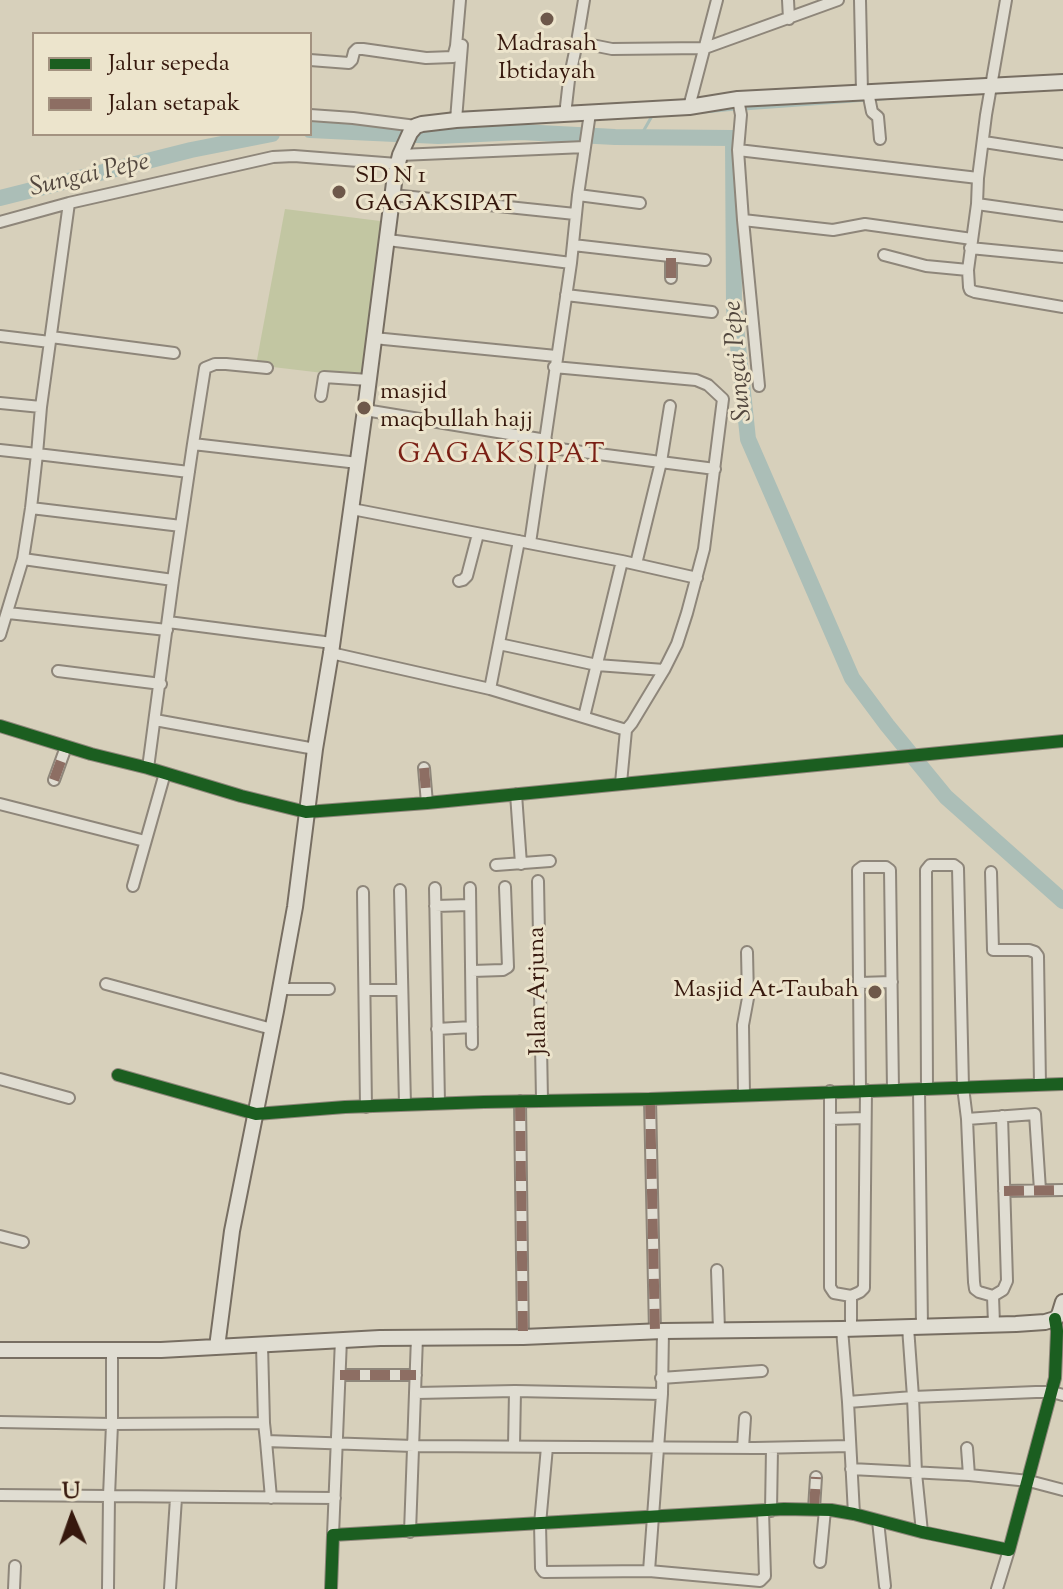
<!DOCTYPE html>
<html>
<head>
<meta charset="utf-8">
<style>
	body { margin:0 }
	#map { position:relative; width:1063px; height:1589px; overflow:hidden; background:#d7d0bb; font-family:"Sorts Mill Goudy",serif }
	canvas { display:block }
	.legend { position:absolute; left:32px; top:32px; width:280px; height:104px; box-sizing:border-box; background:#ece4cc; border:2px solid #a39280; margin:0; padding:10px 14px; list-style:none; font-size:24px; color:#36180d }
	.legend li { display:flex; align-items:center; gap:16px; height:40px }
	.legend b { width:40px; border:2px solid #a39280 }
	.north { position:absolute; left:32px; top:1477px; width:80px; height:80px; -webkit-text-stroke:6px #ece4cc; paint-order:stroke; rotate:358deg; font-size:22px; font-weight:700; line-height:32px; text-align:center; color:#36180d }
	.north::after { content:''; display:block; margin:auto; width:28px; height:36px; background:#36180d; clip-path:polygon(50% 0,100% 100%,50% 72%,0 100%) }
</style>
</head>
<body>
<div id="map">
<canvas width="1063" height="1589"></canvas>
<ul class="legend">
<li><b style="height:10px;background:#1b5e20"></b>Jalur sepeda</li>
<li><b style="height:10px;background:#8d6e63"></b>Jalan setapak</li>
</ul>
<div class="north">U</div>
</div>
<script>
const ctx = document.querySelector('canvas').getContext('2d');
ctx.lineJoin = 'round';
function fill(path, color) { ctx.fillStyle = color; ctx.fill(path, 'evenodd'); }
const toPath = rows => new Path2D(rows.map(r => 'M' + r).join(''));
function strokePath(path, color, width, dash) { ctx.strokeStyle = color; ctx.lineWidth = width; ctx.lineCap = dash ? 'butt' : 'round'; ctx.setLineDash(dash || []); ctx.stroke(path); }
function drawText(font, color, halo, rows, align = 'center') {
  ctx.font = font + ' "Sorts Mill Goudy",serif'; ctx.lineWidth = 6; ctx.setLineDash([]); ctx.textBaseline = 'middle'; ctx.strokeStyle = halo; ctx.fillStyle = color; for (const [text, x, y, turn = 0] of rows) {
    ctx.save(); ctx.translate(x, y); ctx.rotate((+turn || 0) * Math.PI / 180); ctx.textAlign = isNaN(turn) ? turn : align; if (halo) ctx.strokeText(text, 0, 0); ctx.fillText(text, 0, 0); ctx.restore();
  }
}
const green = toPath([
	[285,209,388,222,365,378,256,365]
]);
const stream = toPath([
	[744,109,908,97],
	[704,112,736,109],
	[640,137,652,116,656,116]
]);
const river = toPath([
	[310,130,438,136,521,132,615,137,733,138,734,308,748,439,852,678,887,725,946,797,1063,901],
	[0,198,191,150,272,134]
]);
const minor = toPath([
	[788,0,789,19],
	[860,0,862,92],
	[1006,0,986,115,978,178,977,204,968,270,969,287,970,290,975,292,1063,307],
	[577,42,584,0],
	[310,60,349,63,352,60,354,52,357,49,363,49,426,58,453,57,456,46,460,0],
	[868,92,872,112,878,117,880,139],
	[738,99,741,115,738,150,743,220,759,386],
	[689,107,717,0],
	[310,115,353,118,416,126],
	[565,115,569,80,577,42,612,49,705,48,838,0],
	[456,120,462,45],
	[984,142,1063,154],
	[738,150,978,178],
	[400,155,585,147],
	[393,195,575,214],
	[578,195,640,203],
	[977,204,1063,216],
	[743,220,833,230,865,224,972,239],
	[0,222,69,203,273,157,294,156,397,164],
	[388,240,571,263],
	[573,245,705,260],
	[970,248,1063,257],
	[884,255,926,266,968,270],
	[671,278,671,256],
	[566,295,712,312],
	[0,336,50,342],
	[51,337,174,353],
	[374,338,556,356],
	[321,396,324,377,369,380],
	[0,403,41,407,69,203],
	[41,407,37,454,189,472],
	[365,410,546,440],
	[193,444,205,368,215,364,226,364,267,368],
	[544,447,715,469],
	[0,450,37,454,31,508,23,559,0,635],
	[31,508,181,526],
	[352,509,622,561,697,578],
	[530,543,571,263,578,195,590,113],
	[23,559,173,580],
	[636,564,661,462,670,406],
	[459,581,463,580,467,576,478,534],
	[8,613,167,630],
	[168,622,332,643],
	[499,644,597,665,664,670],
	[331,653,490,689,626,730,632,723,664,670,677,644,687,613,704,549,723,399,708,385,696,380,554,367],
	[58,671,161,684],
	[490,689,519,541],
	[584,717,622,561],
	[155,720,315,749],
	[0,726,91,754,148,768,241,796,306,812,427,803,1063,741],
	[148,768,173,580,193,444,358,463],
	[424,768,427,803],
	[54,780,66,747],
	[621,783,626,730],
	[516,794,521,864],
	[0,804,145,841],
	[496,865,550,861],
	[991,872,993,950,1029,950,1035,952,1038,956,1040,1085],
	[538,881,542,1100],
	[133,886,165,773],
	[435,888,439,1103],
	[470,888,472,1044],
	[400,890,405,1105],
	[363,892,366,1107],
	[435,906,470,905],
	[472,971,503,970,508,967,505,887],
	[859,983,892,982],
	[106,984,272,1029],
	[280,989,329,989],
	[365,990,402,990],
	[437,1029,472,1027],
	[118,1075,256,1114,345,1107,484,1102,650,1099,1063,1084],
	[0,1079,69,1098],
	[927,1089,926,870,930,865,954,865,958,868,963,1087,967,1119],
	[919,1090,922,1327],
	[830,1091,830,1287,834,1293,851,1296],
	[860,1091,858,870,862,867,886,867,890,870,893,1090],
	[744,1095,743,1025,748,998,747,952],
	[650,1099,655,1332],
	[520,1101,523,1337],
	[830,1119,865,1118],
	[1004,1191,1063,1190],
	[0,1236,23,1242],
	[717,1270,719,1330],
	[993,1296,979,1292,975,1289,974,1282,967,1119,1035,1114,1040,1190],
	[994,1324,993,1296,1003,1290,1007,1281,1002,1116],
	[842,1329,848,1402,854,1514],
	[851,1329,851,1296,860,1292,864,1288,866,1090],
	[262,1345,264,1423],
	[112,1351,112,1424,264,1423,266,1441,414,1446,755,1448,850,1446],
	[340,1375,416,1375],
	[661,1378,762,1371],
	[416,1393,515,1391,662,1394],
	[848,1402,913,1397,908,1327],
	[0,1422,112,1424,109,1496,0,1495],
	[266,1441,271,1498],
	[514,1446,515,1391],
	[547,1447,540,1524,541,1568,544,1572,649,1571,760,1581,765,1576,763,1511],
	[743,1448,745,1418],
	[967,1448,969,1475],
	[851,1469,969,1475,1029,1481,1063,1490],
	[814,1509,816,1477],
	[771,1511,772,1448],
	[878,1521,885,1586],
	[410,1532,417,1337],
	[922,1532,916,1473,913,1397,1036,1392,1052,1392,1063,1395],
	[333,1535,341,1339],
	[820,1562,825,1510],
	[649,1571,662,1394,663,1331],
	[14,1589,15,1566],
	[108,1589,109,1496,335,1498],
	[170,1589,176,1498],
	[331,1589,333,1535,784,1509,831,1510,854,1514,922,1532,1009,1550,1055,1378,1057,1331,1055,1319],
	[997,1589,1009,1550]
]);
const secondary = toPath([
	[217,1347,232,1231,276,1011,295,907,315,749,331,653,365,410,395,175,400,155,410,133,416,126,422,124,456,120,689,107,738,99,1063,82],
	[0,1350,161,1350,380,1338,523,1337,663,1331,842,1329,1016,1324,1045,1322,1055,1319,1059,1315,1063,1302]
]);
const quiet = toPath([
	[671,278,671,256],
	[424,768,427,803],
	[54,780,66,747],
	[650,1099,655,1332],
	[520,1101,523,1337],
	[1004,1191,1063,1190],
	[340,1375,416,1375],
	[814,1509,816,1477]
]);
const cycleway = toPath([
	[0,726,91,754,148,768,241,796,306,812,427,803,1063,741],
	[118,1075,256,1114,345,1107,484,1102,650,1099,1063,1084],
	[331,1589,333,1535,784,1509,831,1510,854,1514,922,1532,1009,1550,1055,1378,1057,1331,1055,1319]
]);
const markers = [
	[547,19,8,"#6e584a"],
	[339,192,8,"#6e584a"],
	[364,408,8,"#6e584a"],
	[875,992,8,"#6e584a"]
];
const poiNames = [
	["Madrasah",547,46,"center"],
	["Ibtidayah",547,74,"center"],
	["SD N 1",355,178],
	["GAGAKSIPAT",355,206],
	["masjid",380,394],
	["maqbullah hajj",380,422],
	["Masjid At-Taubah",859,992,"right"]
];
const streetNames = [
	["Jalan Arjuna",540,991,-91]
];
const waterNames = [
	["Sungai Pepe",90,177,-13],
	["Sungai Pepe",740,361,-95]
];
const quarterNames = [
	["GAGAKSIPAT",502,457]
];
fill(green, '#c2c6a2');
strokePath(stream, '#abbeb7', 3);
strokePath(river, '#abbeb7', 16);
strokePath(minor, '#8e867a', 14);
strokePath(secondary, '#776e62', 18);
strokePath(minor, '#e0ddd2', 10);
strokePath(secondary, '#e0ddd2', 14);
strokePath(quiet, '#8d6e63', 10, [20, 10]);
strokePath(cycleway, '#1b5e20', 12);
for (const [x, y, r, color] of markers) { const dot = new Path2D(); dot.arc(x, y, r, 0, 2 * Math.PI); ctx.fillStyle = color; ctx.fill(dot); strokePath(dot, '#ece4cc', 3); }
drawText('24px', '#36180d', '#ece4cc', poiNames, 'left');
drawText('24px', '#36180d', '#ece4cc', streetNames);
drawText('italic 26px', '#53483f', '#ece4cc', waterNames);
ctx.letterSpacing = '2px';
drawText('28px', '#7a1f14', '#ece4cc', quarterNames);
ctx.letterSpacing = '0px';
</script>
</body>
</html>
